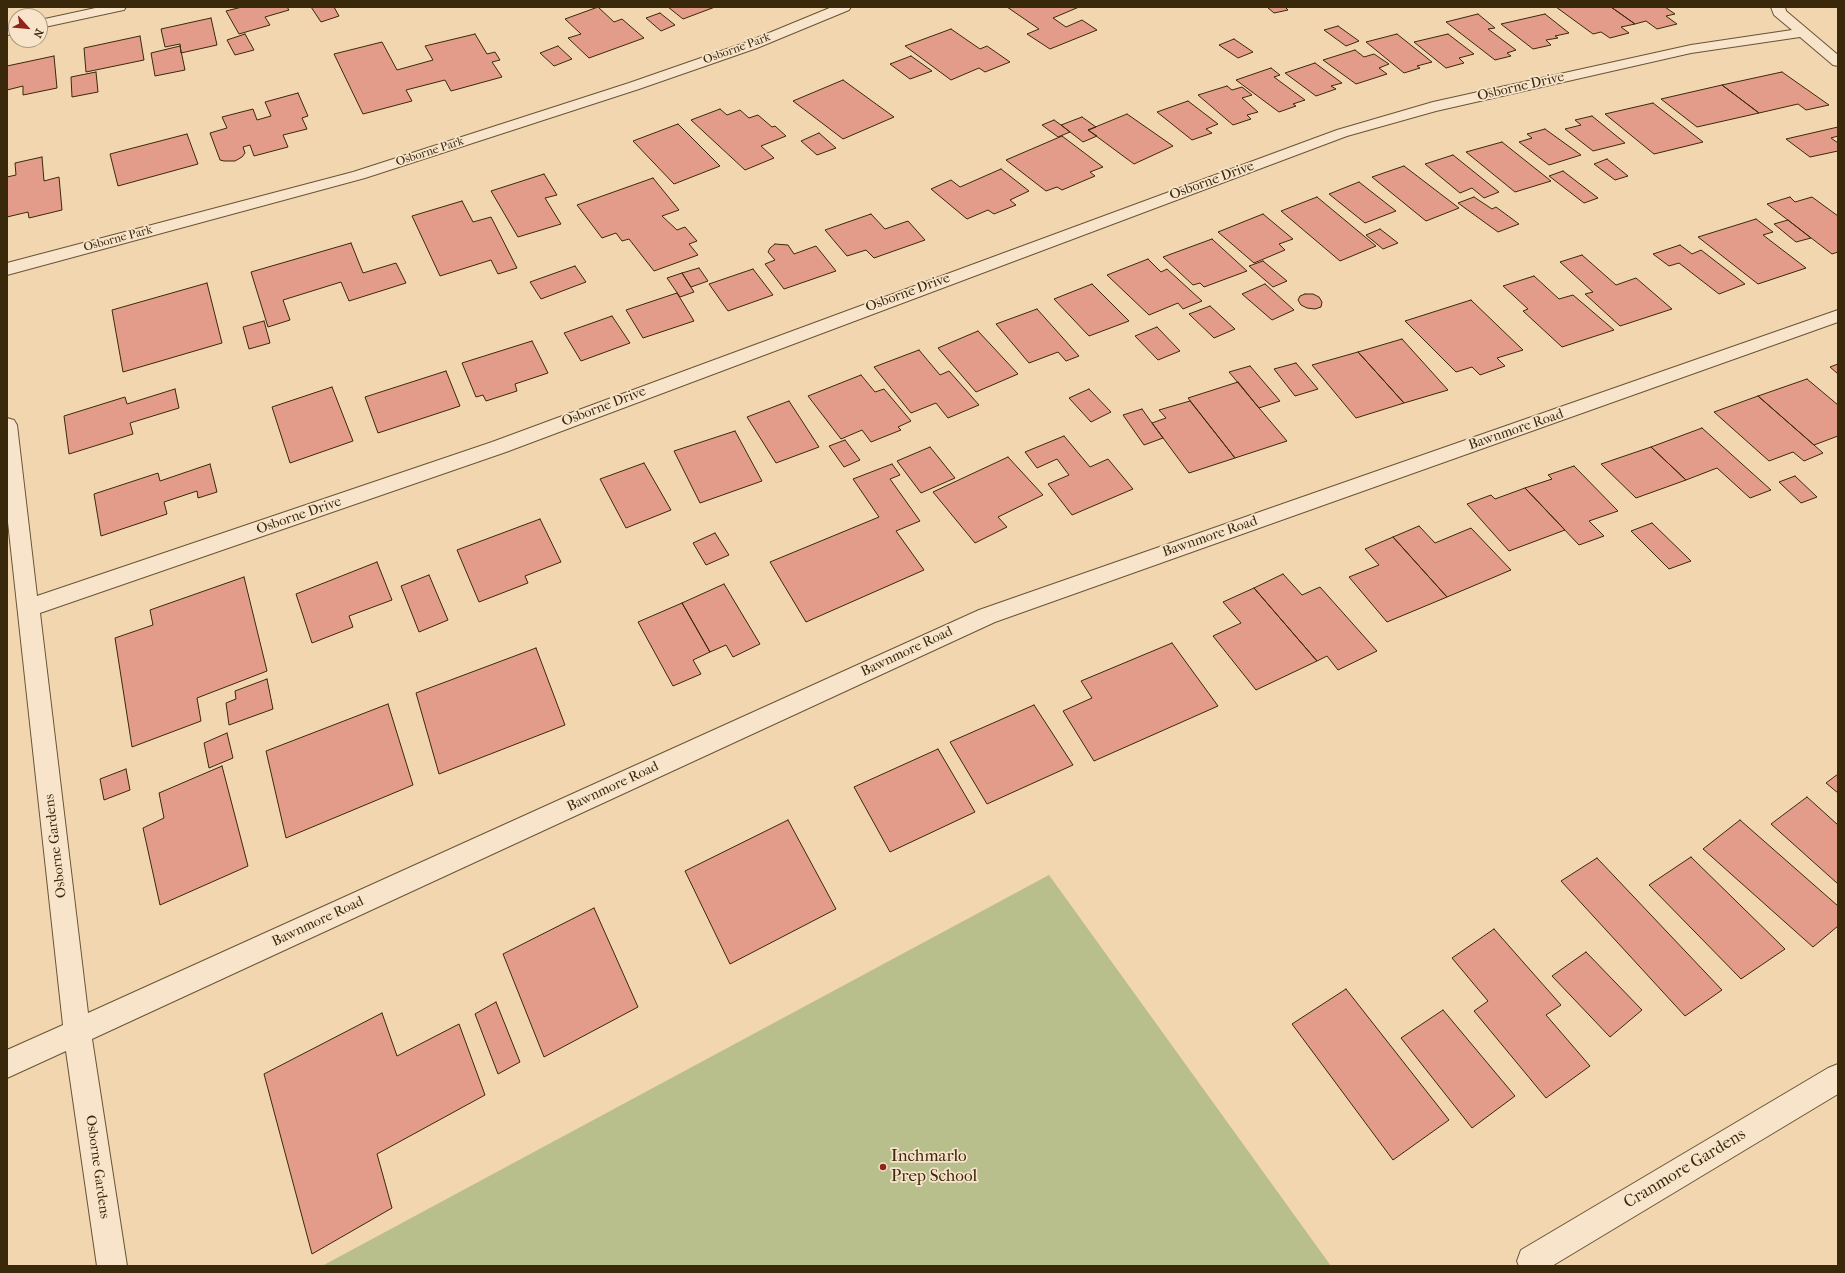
<!DOCTYPE html>
<html>
<head>
<meta charset="utf-8">
<style>
	body { margin:0 }
	#map { position:relative; width:1845px; height:1273px; overflow:hidden; background:#f2d6af; font-family:"IM FELL French Canon",serif }
	canvas { display:block }
	.frame { position:absolute; inset:0; border:8px solid #3a280b; pointer-events:none }
	.north { position:absolute; left:8px; top:8px; width:40px; height:40px; box-sizing:border-box; background:#f7e4cb; border:1px solid #ab997e; border-radius:50%; rotate:117deg; font-size:11px; font-weight:700; line-height:16px; text-align:center; color:#3a280b }
	.north::after { content:''; display:block; margin:auto; width:14px; height:18px; background:#8f2418; clip-path:polygon(50% 0,100% 100%,50% 72%,0 100%) }
</style>
</head>
<body>
<div id="map">
<canvas width="1845" height="1273"></canvas>
<div class="frame"></div>
<div class="north">N</div>
</div>
<script>
const ctx = document.querySelector('canvas').getContext('2d');
ctx.lineJoin = 'round';
function fill(path, color) { ctx.fillStyle = color; ctx.fill(path, 'evenodd'); }
const toPath = rows => new Path2D(rows.map(r => 'M' + r).join(''));
function strokePath(path, color, width, dash) { ctx.strokeStyle = color; ctx.lineWidth = width; ctx.lineCap = dash ? 'butt' : 'round'; ctx.setLineDash(dash || []); ctx.stroke(path); }
function drawText(font, color, halo, rows, align = 'center') {
  ctx.font = font + ' "IM FELL French Canon",serif'; ctx.lineWidth = 3.5; ctx.setLineDash([]); ctx.textBaseline = 'middle'; ctx.strokeStyle = halo; ctx.fillStyle = color; for (const [text, x, y, turn = 0] of rows) {
    ctx.save(); ctx.translate(x, y); ctx.rotate((+turn || 0) * Math.PI / 180); ctx.textAlign = isNaN(turn) ? turn : align; if (halo) ctx.strokeText(text, 0, 0); ctx.fillText(text, 0, 0); ctx.restore();
  }
}
const green = toPath([
	[1049,875,1331,1266,322,1266,690,1068]
]);
const building = toPath([
	[242,7,287,7,289,10,265,17,270,25,239,34,226,11,242,7],
	[311,7,334,7,339,16,321,22,311,7],
	[598,7,614,22,622,19,644,38,589,58,568,38,581,34,565,19,598,7],
	[668,7,715,7,683,19,668,7],
	[1007,7,1079,7,1053,18,1066,27,1082,20,1097,30,1050,49,1027,34,1039,29,1007,7],
	[1267,7,1285,7,1288,10,1274,13,1267,7],
	[1556,7,1611,7,1635,24,1621,27,1629,33,1610,38,1601,32,1593,34,1556,7],
	[1611,7,1665,7,1675,14,1666,16,1677,24,1657,29,1646,21,1635,24,1611,7],
	[660,13,675,25,661,31,646,18,660,13],
	[1478,14,1495,28,1488,29,1516,50,1507,53,1511,56,1495,60,1446,22,1478,14],
	[1545,14,1569,33,1555,36,1558,38,1546,40,1551,45,1533,49,1501,24,1545,14],
	[211,18,217,45,181,53,180,44,165,47,161,29,211,18],
	[1338,26,1359,41,1346,46,1324,30,1338,26],
	[951,29,980,49,987,46,1010,62,985,72,979,68,951,80,905,46,951,29],
	[245,34,254,50,235,55,227,40,245,34],
	[475,34,487,54,495,52,500,60,492,62,502,77,451,91,445,80,406,90,412,101,363,114,334,54,382,42,397,70,433,60,425,46,475,34],
	[1397,34,1432,62,1417,66,1420,68,1404,73,1366,42,1397,34],
	[1448,34,1474,54,1459,58,1464,63,1446,68,1414,42,1448,34],
	[140,36,144,60,86,72,84,48,140,36],
	[1234,39,1253,52,1238,58,1219,45,1234,39],
	[180,46,185,70,155,76,151,53,180,46],
	[558,46,572,59,554,66,540,53,558,46],
	[1355,50,1364,57,1374,54,1389,64,1379,68,1387,74,1356,84,1323,60,1355,50],
	[54,56,57,88,23,95,23,86,7,90,7,66,54,56],
	[911,56,932,71,910,79,890,64,911,56],
	[1315,63,1342,83,1331,86,1336,89,1316,96,1285,73,1315,63],
	[1271,68,1280,75,1274,77,1305,100,1293,104,1296,106,1279,112,1236,80,1271,68],
	[96,72,98,92,72,97,71,77,96,72],
	[1782,72,1829,105,1806,110,1798,104,1759,113,1722,85,1782,72],
	[843,80,894,117,843,139,793,101,843,80],
	[1722,85,1759,113,1697,127,1661,99,1722,85],
	[1227,86,1232,90,1242,87,1252,95,1242,98,1258,112,1247,115,1251,119,1233,125,1198,95,1227,86],
	[298,93,308,116,302,118,307,129,283,135,288,147,254,156,250,145,243,147,245,153,242,157,235,161,224,161,220,160,210,133,227,128,222,117,253,109,257,120,271,116,265,102,298,93],
	[1188,101,1218,124,1206,129,1212,133,1192,140,1157,112,1188,101],
	[1653,103,1703,142,1654,154,1605,114,1653,103],
	[720,109,727,115,740,110,749,118,758,115,772,127,775,126,786,136,761,146,774,158,745,170,691,120,720,109],
	[1127,114,1173,146,1134,164,1088,130,1127,114],
	[1592,116,1625,143,1593,151,1565,129,1581,125,1575,120,1592,116],
	[1082,117,1096,127,1088,130,1097,136,1083,142,1061,125,1082,117],
	[1054,120,1061,125,1070,132,1058,137,1042,125,1054,120],
	[678,124,720,166,674,184,633,141,678,124],
	[1838,127,1838,136,1831,138,1838,143,1838,151,1810,157,1786,139,1838,127],
	[1545,129,1581,155,1549,165,1519,142,1532,138,1527,134,1545,129],
	[819,133,836,148,817,155,801,141,819,133],
	[187,134,198,164,118,186,110,154,187,134],
	[1062,136,1103,167,1090,172,1095,176,1062,190,1057,187,1046,191,1006,160,1062,136],
	[1502,142,1551,181,1515,192,1466,152,1502,142],
	[1453,155,1499,192,1484,198,1472,188,1460,193,1425,164,1453,155],
	[42,157,44,181,59,177,62,210,29,218,28,212,7,217,7,177,16,175,15,163,42,157],
	[1607,159,1628,176,1615,180,1594,164,1607,159],
	[1404,166,1459,208,1426,221,1372,177,1404,166],
	[1001,169,1029,191,1010,200,1016,205,994,214,988,210,967,219,931,189,951,180,960,187,1001,169],
	[1563,171,1598,198,1584,203,1549,176,1563,171],
	[544,174,557,195,545,198,561,224,518,237,491,191,544,174],
	[653,178,679,210,662,216,677,230,685,227,697,241,689,244,698,255,654,271,629,239,622,241,616,233,602,238,577,205,653,178],
	[1359,182,1396,211,1365,223,1329,194,1359,182],
	[1317,197,1376,246,1340,261,1281,211,1317,197],
	[1474,197,1492,209,1496,207,1519,224,1498,232,1458,203,1474,197],
	[1790,197,1795,202,1812,197,1838,216,1838,252,1832,254,1767,204,1790,197],
	[462,201,473,222,491,217,517,268,498,274,491,260,440,276,412,216,462,201],
	[871,214,885,229,908,221,925,240,874,258,866,250,847,256,825,230,871,214],
	[1263,214,1293,239,1279,244,1285,250,1254,263,1218,232,1263,214],
	[1756,219,1773,232,1763,235,1806,268,1758,284,1698,237,1756,219],
	[1788,220,1811,238,1796,242,1774,224,1788,220],
	[1380,229,1398,243,1383,249,1366,235,1380,229],
	[1212,239,1247,271,1204,287,1200,283,1193,285,1163,257,1212,239],
	[351,243,363,273,396,263,406,283,349,301,341,282,283,300,290,320,268,327,251,272,351,243],
	[775,244,788,245,794,254,816,246,836,271,784,289,765,264,775,260,768,252,770,248,775,244],
	[1680,245,1692,254,1701,250,1745,284,1719,294,1679,263,1669,266,1653,254,1680,245],
	[1582,255,1616,285,1636,278,1672,309,1620,326,1585,294,1593,292,1560,262,1582,255],
	[1148,259,1161,272,1167,269,1202,301,1183,309,1178,303,1149,315,1107,275,1148,259],
	[1263,261,1287,281,1273,287,1249,266,1263,261],
	[575,266,586,282,541,299,530,282,575,266],
	[699,268,708,281,691,287,682,273,699,268],
	[753,269,773,295,728,311,709,284,753,269],
	[682,273,694,292,680,297,667,278,682,273],
	[1534,276,1559,299,1573,295,1614,330,1562,347,1523,311,1528,309,1503,286,1534,276],
	[207,283,222,343,123,372,112,310,207,283],
	[1092,284,1129,321,1089,336,1054,299,1092,284],
	[1265,284,1294,310,1272,320,1242,294,1265,284],
	[677,293,694,321,643,338,626,310,677,293],
	[1305,294,1313,294,1319,297,1322,302,1321,307,1315,309,1307,308,1301,305,1298,300,1300,296,1305,294],
	[1471,300,1523,350,1497,358,1505,366,1480,375,1472,367,1456,372,1405,321,1471,300],
	[1210,306,1235,329,1214,338,1189,314,1210,306],
	[1037,309,1079,356,1066,361,1058,352,1029,363,996,324,1037,309],
	[612,316,630,343,581,361,564,333,612,316],
	[264,321,270,343,249,349,243,327,264,321],
	[1157,327,1180,351,1158,360,1135,336,1157,327],
	[978,331,1018,374,976,392,938,348,978,331],
	[1402,339,1448,390,1404,403,1358,352,1402,339],
	[532,341,548,373,515,384,517,391,486,401,483,395,476,397,462,363,532,341],
	[919,350,940,375,949,371,979,405,948,418,936,403,911,413,874,367,919,350],
	[1358,352,1404,403,1356,418,1312,365,1358,352],
	[1296,363,1318,389,1295,396,1274,369,1296,363],
	[1838,364,1838,374,1830,367,1838,364],
	[1250,366,1280,401,1259,408,1229,372,1250,366],
	[446,371,460,406,378,433,365,397,446,371],
	[861,375,875,392,884,389,911,421,898,427,901,430,871,442,862,430,841,439,808,396,861,375],
	[1807,379,1838,405,1838,436,1814,445,1758,396,1807,379],
	[1238,382,1259,408,1287,441,1235,458,1188,398,1238,382],
	[332,387,353,441,290,463,272,407,332,387],
	[175,389,179,408,130,423,133,434,69,454,64,416,125,397,127,404,175,389],
	[1089,389,1111,412,1091,422,1069,398,1089,389],
	[1758,396,1814,445,1823,453,1804,461,1793,452,1769,461,1714,412,1758,396],
	[789,401,819,447,776,463,747,417,789,401],
	[1190,401,1235,458,1189,473,1152,423,1166,418,1159,410,1190,401],
	[1142,409,1152,423,1163,438,1144,445,1123,415,1142,409],
	[1702,428,1771,490,1750,498,1717,468,1686,480,1651,447,1702,428],
	[735,431,762,481,700,503,674,451,735,431],
	[1064,436,1090,467,1108,459,1133,489,1072,515,1048,484,1069,475,1057,459,1037,468,1025,452,1064,436],
	[845,440,860,460,844,467,829,446,845,440],
	[930,447,955,478,921,493,897,461,930,447],
	[1651,447,1686,480,1636,498,1601,464,1651,447],
	[1008,457,1043,495,998,517,1007,527,975,543,933,492,1008,457],
	[644,463,671,510,626,528,600,479,644,463],
	[210,464,217,492,198,498,197,491,164,502,167,514,101,536,94,494,158,473,160,481,210,464],
	[892,464,900,475,890,479,920,521,896,531,924,570,806,622,770,562,879,517,853,479,892,464],
	[1574,466,1618,511,1589,521,1604,536,1579,545,1525,488,1552,479,1548,475,1574,466],
	[1795,476,1817,497,1801,503,1779,482,1795,476],
	[1525,488,1565,530,1509,551,1467,504,1491,495,1495,499,1525,488],
	[540,519,561,562,525,576,528,583,479,602,457,550,540,519],
	[1652,523,1691,561,1669,569,1631,531,1652,523],
	[1419,526,1435,543,1471,528,1511,570,1447,597,1393,537,1419,526],
	[715,533,729,555,706,565,693,543,715,533],
	[1393,537,1447,597,1387,622,1349,577,1379,565,1365,549,1393,537],
	[377,562,392,600,349,616,353,627,312,643,296,594,377,562],
	[1283,574,1302,595,1320,587,1377,651,1338,670,1327,656,1317,661,1254,588,1283,574],
	[429,575,448,620,419,632,401,586,429,575],
	[244,577,267,671,197,698,201,721,132,747,115,638,153,625,150,610,244,577],
	[724,584,760,644,733,657,726,645,710,652,682,603,724,584],
	[1254,588,1317,661,1256,690,1213,636,1241,623,1223,602,1254,588],
	[682,603,710,652,693,660,701,674,673,686,638,622,682,603],
	[1172,643,1218,706,1094,761,1063,711,1092,698,1081,681,1172,643],
	[536,648,565,725,439,774,416,693,536,648],
	[267,679,273,709,229,725,226,703,236,699,235,691,267,679],
	[388,704,413,785,286,838,266,751,388,704],
	[1034,705,1073,765,987,804,950,742,1034,705],
	[227,733,233,758,209,768,204,743,227,733],
	[938,749,975,812,890,852,854,787,938,749],
	[222,766,248,866,160,905,143,828,164,818,159,793,222,766],
	[126,769,130,790,104,800,100,779,126,769],
	[1838,774,1838,793,1826,783,1838,774],
	[1807,797,1838,825,1838,884,1771,824,1807,797],
	[788,820,836,909,730,964,685,871,788,820],
	[1740,820,1838,906,1838,926,1813,947,1703,849,1740,820],
	[1691,857,1785,949,1741,979,1649,885,1691,857],
	[1597,858,1722,990,1685,1016,1561,881,1597,858],
	[594,908,638,1007,544,1057,503,954,594,908],
	[1494,929,1561,1005,1546,1015,1590,1066,1546,1098,1474,1011,1488,1001,1452,958,1494,929],
	[1586,952,1642,1010,1610,1037,1552,976,1586,952],
	[1346,989,1449,1120,1393,1160,1292,1024,1346,989],
	[496,1002,520,1062,498,1074,475,1014,496,1002],
	[1443,1010,1515,1096,1472,1128,1401,1038,1443,1010],
	[382,1013,397,1056,459,1024,485,1095,377,1154,392,1208,312,1254,264,1074,382,1013]
]);
const minor = toPath([
	[100,7,126,7,124,10,119,11,40,28,40,20,100,7],
	[832,7,851,7,849,10,757,48,639,89,365,178,7,275,7,263,353,172,629,83,747,42,832,7],
	[1771,7,1785,7,1786,11,1838,55,1838,66,1833,65,1800,37,1691,53,1436,111,1347,136,506,452,40,613,88,1013,979,610,1838,310,1838,322,995,622,92,1039,127,1266,97,1266,66,1051,7,1078,7,1050,63,1025,7,513,7,418,14,420,17,425,37,596,492,442,1337,130,1433,102,1691,45,1792,30,1774,15,1771,7],
	[16,26,16,34,7,35,7,27,16,26],
	[1838,1064,1838,1094,1552,1266,1519,1266,1517,1261,1521,1250,1828,1068,1838,1064]
]);
const markers = [
	[883,1167,4,"#8f2418"]
];
const farStreetnames = [
	["Osborne Park",737,49,-20],
	["Osborne Park",430,152,-18],
	["Osborne Park",118,239,-15]
];
const streetNames = [
	["Osborne Drive",1521,87,-13],
	["Osborne Drive",1212,181,-20],
	["Osborne Drive",908,293,-20],
	["Osborne Drive",604,407,-21],
	["Bawnmore Road",1516,430,-19],
	["Osborne Drive",299,516,-19],
	["Bawnmore Road",1210,537,-19],
	["Bawnmore Road",907,652,-25],
	["Bawnmore Road",613,787,-25],
	["Osborne Gardens",56,846,-97],
	["Bawnmore Road",318,922,-25],
	["Osborne Gardens",97,1167,82]
];
const nearPoinames = [
	["Inchmarlo",891,1157],
	["Prep School",891,1177]
];
const nearStreetnames = [
	["Cranmore Gardens",1685,1169,-31]
];
fill(green, '#b8be8c');
fill(building, '#e39c8a');
strokePath(building, '#3a280b', 1);
strokePath(minor, '#685434', 2);
fill(minor, '#f7e4cb');
for (const [x, y, r, color] of markers) { const dot = new Path2D(); dot.arc(x, y, r, 0, 2 * Math.PI); ctx.fillStyle = color; ctx.fill(dot); strokePath(dot, '#f7e4cb', 1.5); }
drawText('12px', '#3a280b', '#f7e4cb', farStreetnames);
drawText('14px', '#3a280b', '#f7e4cb', streetNames);
drawText('17px', '#3a280b', '#f7e4cb', nearPoinames, 'left');
drawText('17px', '#3a280b', '#f7e4cb', nearStreetnames);
</script>
</body>
</html>
